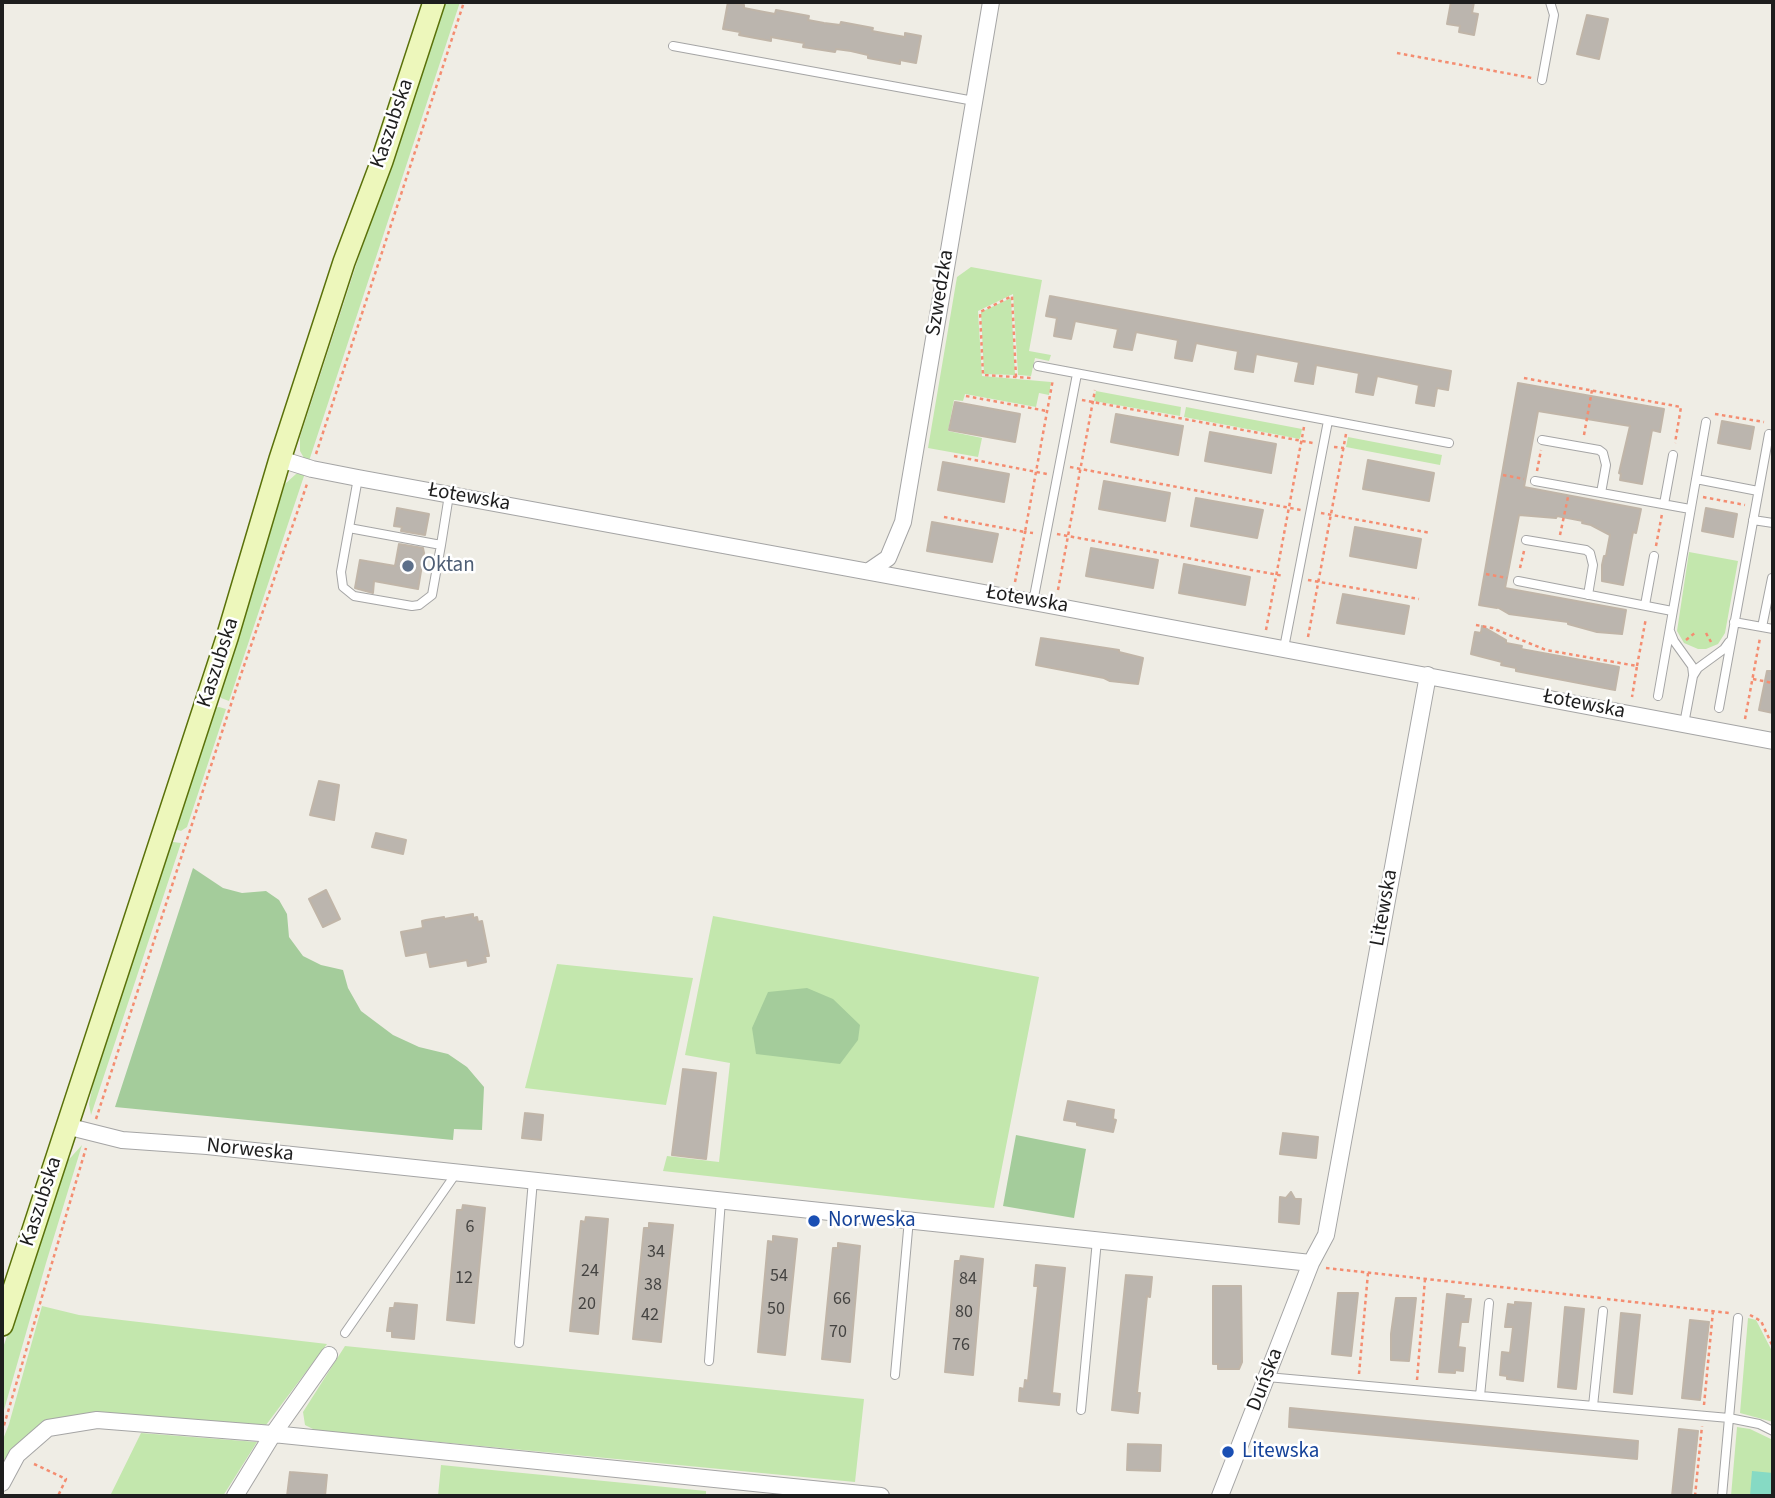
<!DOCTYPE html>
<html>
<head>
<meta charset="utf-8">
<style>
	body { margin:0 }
	#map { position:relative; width:1775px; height:1498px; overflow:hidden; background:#efede5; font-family:"Source Sans 3",sans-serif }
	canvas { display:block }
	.frame { position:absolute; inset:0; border:4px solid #1e1e1e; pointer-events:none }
</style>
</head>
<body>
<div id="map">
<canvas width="1775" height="1498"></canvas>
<div class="frame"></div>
</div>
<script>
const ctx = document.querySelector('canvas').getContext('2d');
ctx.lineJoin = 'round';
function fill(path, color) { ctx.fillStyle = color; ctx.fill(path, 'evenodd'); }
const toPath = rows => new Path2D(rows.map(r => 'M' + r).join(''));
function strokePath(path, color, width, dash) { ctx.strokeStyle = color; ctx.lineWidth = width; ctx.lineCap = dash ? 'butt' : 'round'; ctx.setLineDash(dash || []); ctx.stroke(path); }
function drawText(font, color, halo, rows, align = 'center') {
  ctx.font = font + ' "Source Sans 3",sans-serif'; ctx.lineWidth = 5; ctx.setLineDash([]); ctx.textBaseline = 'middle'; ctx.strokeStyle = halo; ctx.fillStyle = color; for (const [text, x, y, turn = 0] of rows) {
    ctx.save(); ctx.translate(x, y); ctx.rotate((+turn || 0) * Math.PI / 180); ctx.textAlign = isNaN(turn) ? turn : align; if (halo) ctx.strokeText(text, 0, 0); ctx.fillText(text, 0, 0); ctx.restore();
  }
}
const grass = toPath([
	[442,2,460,2,309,461,304,458,300,451,300,437],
	[971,267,1042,280,1029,351,1051,355,1049,361,1035,358,1031,376,1018,375,1013,294,978,311,982,376,1051,382,1049,395,1039,393,1036,407,965,394,963,401,954,400,948,431,982,438,978,457,928,448,957,277],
	[1011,298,1015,375,984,374,981,312],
	[1096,391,1181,407,1180,416,1094,401],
	[1186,407,1302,429,1300,439,1184,417],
	[1348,437,1442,455,1440,465,1346,447],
	[305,473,229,701,221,698,219,694,228,659,285,484,296,474],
	[1689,552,1738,561,1725,633,1718,644,1706,649,1698,649,1684,643,1677,631],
	[219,707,226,709,187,827,181,831,175,829,214,708],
	[173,842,181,843,91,1115,89,1104,101,1045,167,846],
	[713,916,1039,977,994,1208,663,1171,667,1156,719,1162,730,1063,685,1055],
	[557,964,693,978,666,1105,525,1088],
	[82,1145,46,1263,2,1417,2,1351,63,1166],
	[42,1306,79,1315,327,1344,266,1425,97,1412,47,1420,22,1440,12,1451,2,1470,2,1442,9,1424],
	[1748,1318,1756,1320,1773,1353,1773,1422,1740,1413],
	[345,1346,864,1399,855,1482,315,1430,305,1425,303,1412],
	[1737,1427,1750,1429,1773,1440,1773,1496,1731,1496],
	[141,1433,257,1442,223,1496,110,1496],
	[441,1465,706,1491,706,1496,438,1496]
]);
const forest = toPath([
	[193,868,223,888,242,893,266,891,279,900,287,914,289,937,303,956,321,965,343,970,348,988,361,1011,393,1035,419,1047,448,1054,467,1067,484,1087,482,1130,454,1129,453,1140,115,1107],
	[807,988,833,999,860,1025,858,1040,840,1064,756,1054,752,1028,768,992],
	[1016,1135,1086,1149,1074,1218,1003,1206]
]);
const pitch = toPath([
	[1752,1471,1773,1473,1773,1496,1750,1496]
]);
const building = toPath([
	[728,2,744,5,744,8,759,11,775,14,776,10,809,16,808,20,824,23,840,25,841,22,873,28,872,31,888,34,905,37,905,33,921,36,916,63,900,60,900,64,868,58,868,55,851,51,836,49,835,52,803,47,804,43,787,40,771,37,771,41,739,35,740,32,723,29,728,2],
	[1451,2,1474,2,1472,13,1478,14,1474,35,1459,32,1460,26,1447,24,1451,2],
	[1587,15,1608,19,1599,59,1577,54,1587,15],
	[1050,296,1451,371,1448,390,1437,388,1434,406,1416,403,1419,385,1377,376,1373,395,1356,392,1359,373,1316,365,1313,384,1295,381,1299,362,1256,354,1253,372,1235,369,1238,351,1227,349,1196,343,1192,361,1175,358,1178,340,1136,332,1132,350,1114,347,1118,329,1075,321,1071,339,1054,336,1057,318,1046,316,1050,296],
	[1518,383,1664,409,1660,432,1652,430,1642,484,1620,480,1621,474,1619,473,1630,426,1538,411,1524,487,1641,509,1636,533,1633,532,1623,585,1602,581,1602,565,1604,556,1606,556,1610,535,1591,525,1582,523,1583,521,1557,516,1556,518,1519,515,1505,588,1626,610,1622,634,1597,632,1568,624,1568,622,1509,614,1497,607,1497,608,1479,605,1518,383],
	[955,402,1020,414,1015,442,949,430,955,402],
	[1116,414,1183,426,1178,455,1111,442,1116,414],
	[1722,421,1754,427,1750,449,1718,443,1722,421],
	[1210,432,1276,444,1271,473,1205,461,1210,432],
	[1368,460,1434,473,1429,501,1363,489,1368,460],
	[943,462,1009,474,1004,502,938,490,943,462],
	[1104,481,1170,493,1165,521,1099,509,1104,481],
	[1196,498,1263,510,1257,538,1191,526,1196,498],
	[397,508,429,514,425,535,401,531,402,527,394,526,397,508],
	[1706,508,1737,514,1733,537,1702,531,1706,508],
	[932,522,998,534,992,562,927,551,932,522],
	[1355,527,1421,539,1416,568,1350,556,1355,527],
	[399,544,423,548,424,553,418,589,374,581,373,593,355,588,360,560,395,566,399,544],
	[1091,548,1158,560,1153,588,1086,576,1091,548],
	[1184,564,1250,577,1245,605,1179,593,1184,564],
	[1343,594,1409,606,1404,634,1337,623,1343,594],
	[1482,626,1506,640,1506,643,1522,646,1521,649,1619,667,1615,690,1516,671,1516,668,1501,665,1502,662,1471,654,1475,632,1481,633,1482,626],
	[1041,638,1119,650,1119,652,1143,658,1138,684,1110,681,1104,678,1036,665,1041,638],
	[1767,671,1773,671,1773,713,1759,710,1767,671],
	[319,781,339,785,334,820,310,815,319,781],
	[376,833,406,840,403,854,372,847,376,833],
	[326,890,340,919,323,927,309,899,326,890],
	[473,914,473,918,477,917,478,922,482,921,489,956,485,956,486,962,468,966,467,960,430,967,427,952,406,956,401,932,423,928,422,921,426,920,444,917,444,919,473,914],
	[683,1069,716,1073,706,1159,672,1155,683,1069],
	[1068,1101,1114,1110,1113,1119,1116,1120,1113,1132,1077,1125,1077,1122,1064,1120,1068,1101],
	[525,1113,543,1115,541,1140,522,1138,525,1113],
	[1283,1133,1318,1137,1316,1158,1280,1154,1283,1133],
	[1291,1192,1295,1199,1301,1199,1299,1224,1279,1222,1280,1197,1286,1198,1291,1192],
	[463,1205,485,1208,474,1323,447,1320,457,1210,462,1210,463,1205],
	[586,1217,608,1219,598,1334,570,1331,581,1221,585,1222,586,1217],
	[649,1223,673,1225,661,1342,633,1339,644,1228,649,1228,649,1223],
	[773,1236,797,1239,785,1355,758,1352,768,1241,773,1242,773,1236],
	[838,1243,860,1246,850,1362,822,1359,833,1248,838,1248,838,1243],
	[961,1256,983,1259,973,1375,945,1372,955,1261,960,1261,961,1256],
	[1036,1265,1065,1268,1052,1393,1060,1394,1059,1405,1019,1401,1020,1388,1024,1389,1025,1380,1028,1381,1038,1286,1034,1286,1036,1265],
	[1126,1275,1152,1277,1150,1297,1147,1296,1137,1393,1140,1393,1138,1413,1112,1410,1126,1275],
	[1213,1286,1241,1286,1242,1362,1239,1369,1218,1369,1218,1364,1213,1364,1213,1286],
	[1338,1293,1358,1293,1351,1356,1332,1354,1338,1293],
	[1447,1294,1464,1296,1463,1299,1471,1299,1468,1322,1461,1322,1458,1347,1465,1348,1463,1371,1455,1370,1455,1373,1439,1372,1447,1294],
	[1396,1298,1416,1298,1409,1361,1391,1360,1391,1334,1396,1298],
	[1515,1302,1531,1303,1523,1381,1507,1379,1507,1376,1500,1375,1502,1352,1510,1353,1513,1327,1505,1327,1508,1304,1515,1305,1515,1302],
	[395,1303,417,1305,414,1339,392,1337,392,1331,387,1331,390,1308,394,1308,395,1303],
	[1565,1307,1584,1309,1576,1389,1558,1387,1565,1307],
	[1621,1313,1640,1315,1632,1394,1614,1392,1621,1313],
	[1690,1320,1709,1322,1700,1400,1682,1398,1690,1320],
	[1290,1408,1638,1441,1637,1459,1289,1427,1290,1408],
	[1679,1429,1698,1431,1691,1496,1672,1496,1679,1429],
	[1128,1444,1161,1445,1160,1471,1127,1470,1128,1444],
	[290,1472,327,1475,325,1496,287,1496,290,1472]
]);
const path = toPath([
	[2,4,3,2],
	[1397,53,1532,78],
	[1016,377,1012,296,980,312,983,375,1032,378],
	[1524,378,1681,407,1675,443],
	[966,396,1047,411],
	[1082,400,1313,443],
	[1715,414,1764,422],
	[1584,435,1592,390],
	[1334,447,1344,448],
	[316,454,464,2],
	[954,456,1047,474],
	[1070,467,1301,510],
	[1537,471,1541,450],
	[1503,475,1524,479],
	[1703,497,1745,505],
	[1321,513,1431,533],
	[944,517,1025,532,1053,379],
	[1057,534,1284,576],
	[1560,535,1568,497],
	[1656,546,1662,514],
	[1520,568,1524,551],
	[1486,574,1507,578],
	[1308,580,1419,599],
	[1015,582,1025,532,1033,533],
	[1058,590,1095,390],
	[1476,625,1492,628,1546,650,1637,666,1632,697],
	[1266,630,1304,427],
	[1706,633,1711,642],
	[1308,637,1346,434],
	[1686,640,1696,632],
	[1637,666,1646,618],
	[1753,679,1773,683],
	[1745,719,1760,638],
	[96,1119,237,686,307,484],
	[1326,1268,1601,1298],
	[1607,1299,1729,1313],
	[1750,1315,1761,1321,1773,1347],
	[1359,1374,1368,1273],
	[1417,1380,1425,1279],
	[1704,1405,1713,1311],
	[2,1432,86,1148],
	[34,1464,66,1479,58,1496],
	[1695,1496,1702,1426]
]);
const service = toPath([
	[673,46,974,101],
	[1542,80,1554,15,1550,2],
	[1038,366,1449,443],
	[1542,440,1599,450,1603,453,1606,465,1601,493],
	[1696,479,1758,491],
	[1535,481,1690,509],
	[1664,504,1673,455],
	[1753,520,1773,523],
	[349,528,441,545,432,595,419,605,412,606,354,596,343,587,341,572,358,478],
	[1526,540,1586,550,1590,553,1593,565,1588,595],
	[441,545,449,495],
	[1518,581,1672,611],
	[1033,602,1077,374],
	[1645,605,1654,556],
	[1734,622,1773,629],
	[1762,627,1772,578],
	[1670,631,1674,641,1692,666,1693,674],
	[1284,648,1328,421],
	[1658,696,1706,422],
	[1719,708,1769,434],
	[1684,724,1693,676,1698,668,1724,649,1729,642],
	[345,1333,457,1172],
	[519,1343,533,1180],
	[709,1361,721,1200],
	[895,1375,909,1219],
	[1267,1377,1729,1418,1759,1424,1773,1431],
	[1480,1396,1489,1303],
	[1593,1406,1603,1311],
	[1081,1410,1097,1240],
	[1722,1496,1738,1318]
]);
const minor = toPath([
	[280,459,312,469,358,478,1033,602,1773,741],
	[869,571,888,558,903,522,991,2],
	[66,1126,122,1140,207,1146,1311,1263],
	[2,1483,17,1455,48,1428,97,1420,273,1434,881,1496],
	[235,1496,273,1434,329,1355],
	[1220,1496,1311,1263,1326,1235,1428,675]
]);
const secondary = toPath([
	[2,1325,227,638,280,459,344,262,382,161,434,2]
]);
const markers = [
	[408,566,7,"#5c6f8a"],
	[814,1221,7,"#1a4fb4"],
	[1228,1452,7,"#1a4fb4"]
];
const numberNames = [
	["6",470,1228],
	["34",656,1253],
	["24",590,1272],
	["54",779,1277],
	["12",464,1279],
	["84",968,1280],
	["38",653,1286],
	["66",842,1300],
	["20",587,1305],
	["50",776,1310],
	["80",964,1313],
	["42",650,1316],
	["70",838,1333],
	["76",961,1346]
];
const streetNames = [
	["Kaszubska",393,124,-71],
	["Szwedzka",941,293,-81],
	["Łotewska",469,498,10],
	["Łotewska",1027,600,10],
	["Kaszubska",219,663,-72],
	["Łotewska",1584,705,11],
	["Litewska",1385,908,-80],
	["Norweska",250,1151,6],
	["Kaszubska",42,1202,-72],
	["Duńska",1266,1380,-69]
];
const serviceNames = [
	["Oktan",422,566]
];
const transitNames = [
	["Norweska",828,1221],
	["Litewska",1242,1452]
];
fill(grass, '#c3e7ad');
fill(forest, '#a4cc9b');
fill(pitch, '#86dac4');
fill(building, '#bbb5ae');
strokePath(building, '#c0b5a8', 2);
strokePath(service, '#a5a5a5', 10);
strokePath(minor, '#a5a5a5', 18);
strokePath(secondary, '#5a710a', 24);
strokePath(path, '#f48d71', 2.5, [3.5, 3.5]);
strokePath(service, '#fff', 8);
strokePath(minor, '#fff', 16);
strokePath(secondary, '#edf7bb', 21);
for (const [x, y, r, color] of markers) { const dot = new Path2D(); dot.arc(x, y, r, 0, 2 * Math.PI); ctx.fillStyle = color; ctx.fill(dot); strokePath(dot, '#fff', 2.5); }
drawText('18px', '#454442', null, numberNames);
drawText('21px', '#1e1e1e', '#fff', streetNames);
drawText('21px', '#4e5e75', '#fff', serviceNames, 'left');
drawText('21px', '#164399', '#fff', transitNames, 'left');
</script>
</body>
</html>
